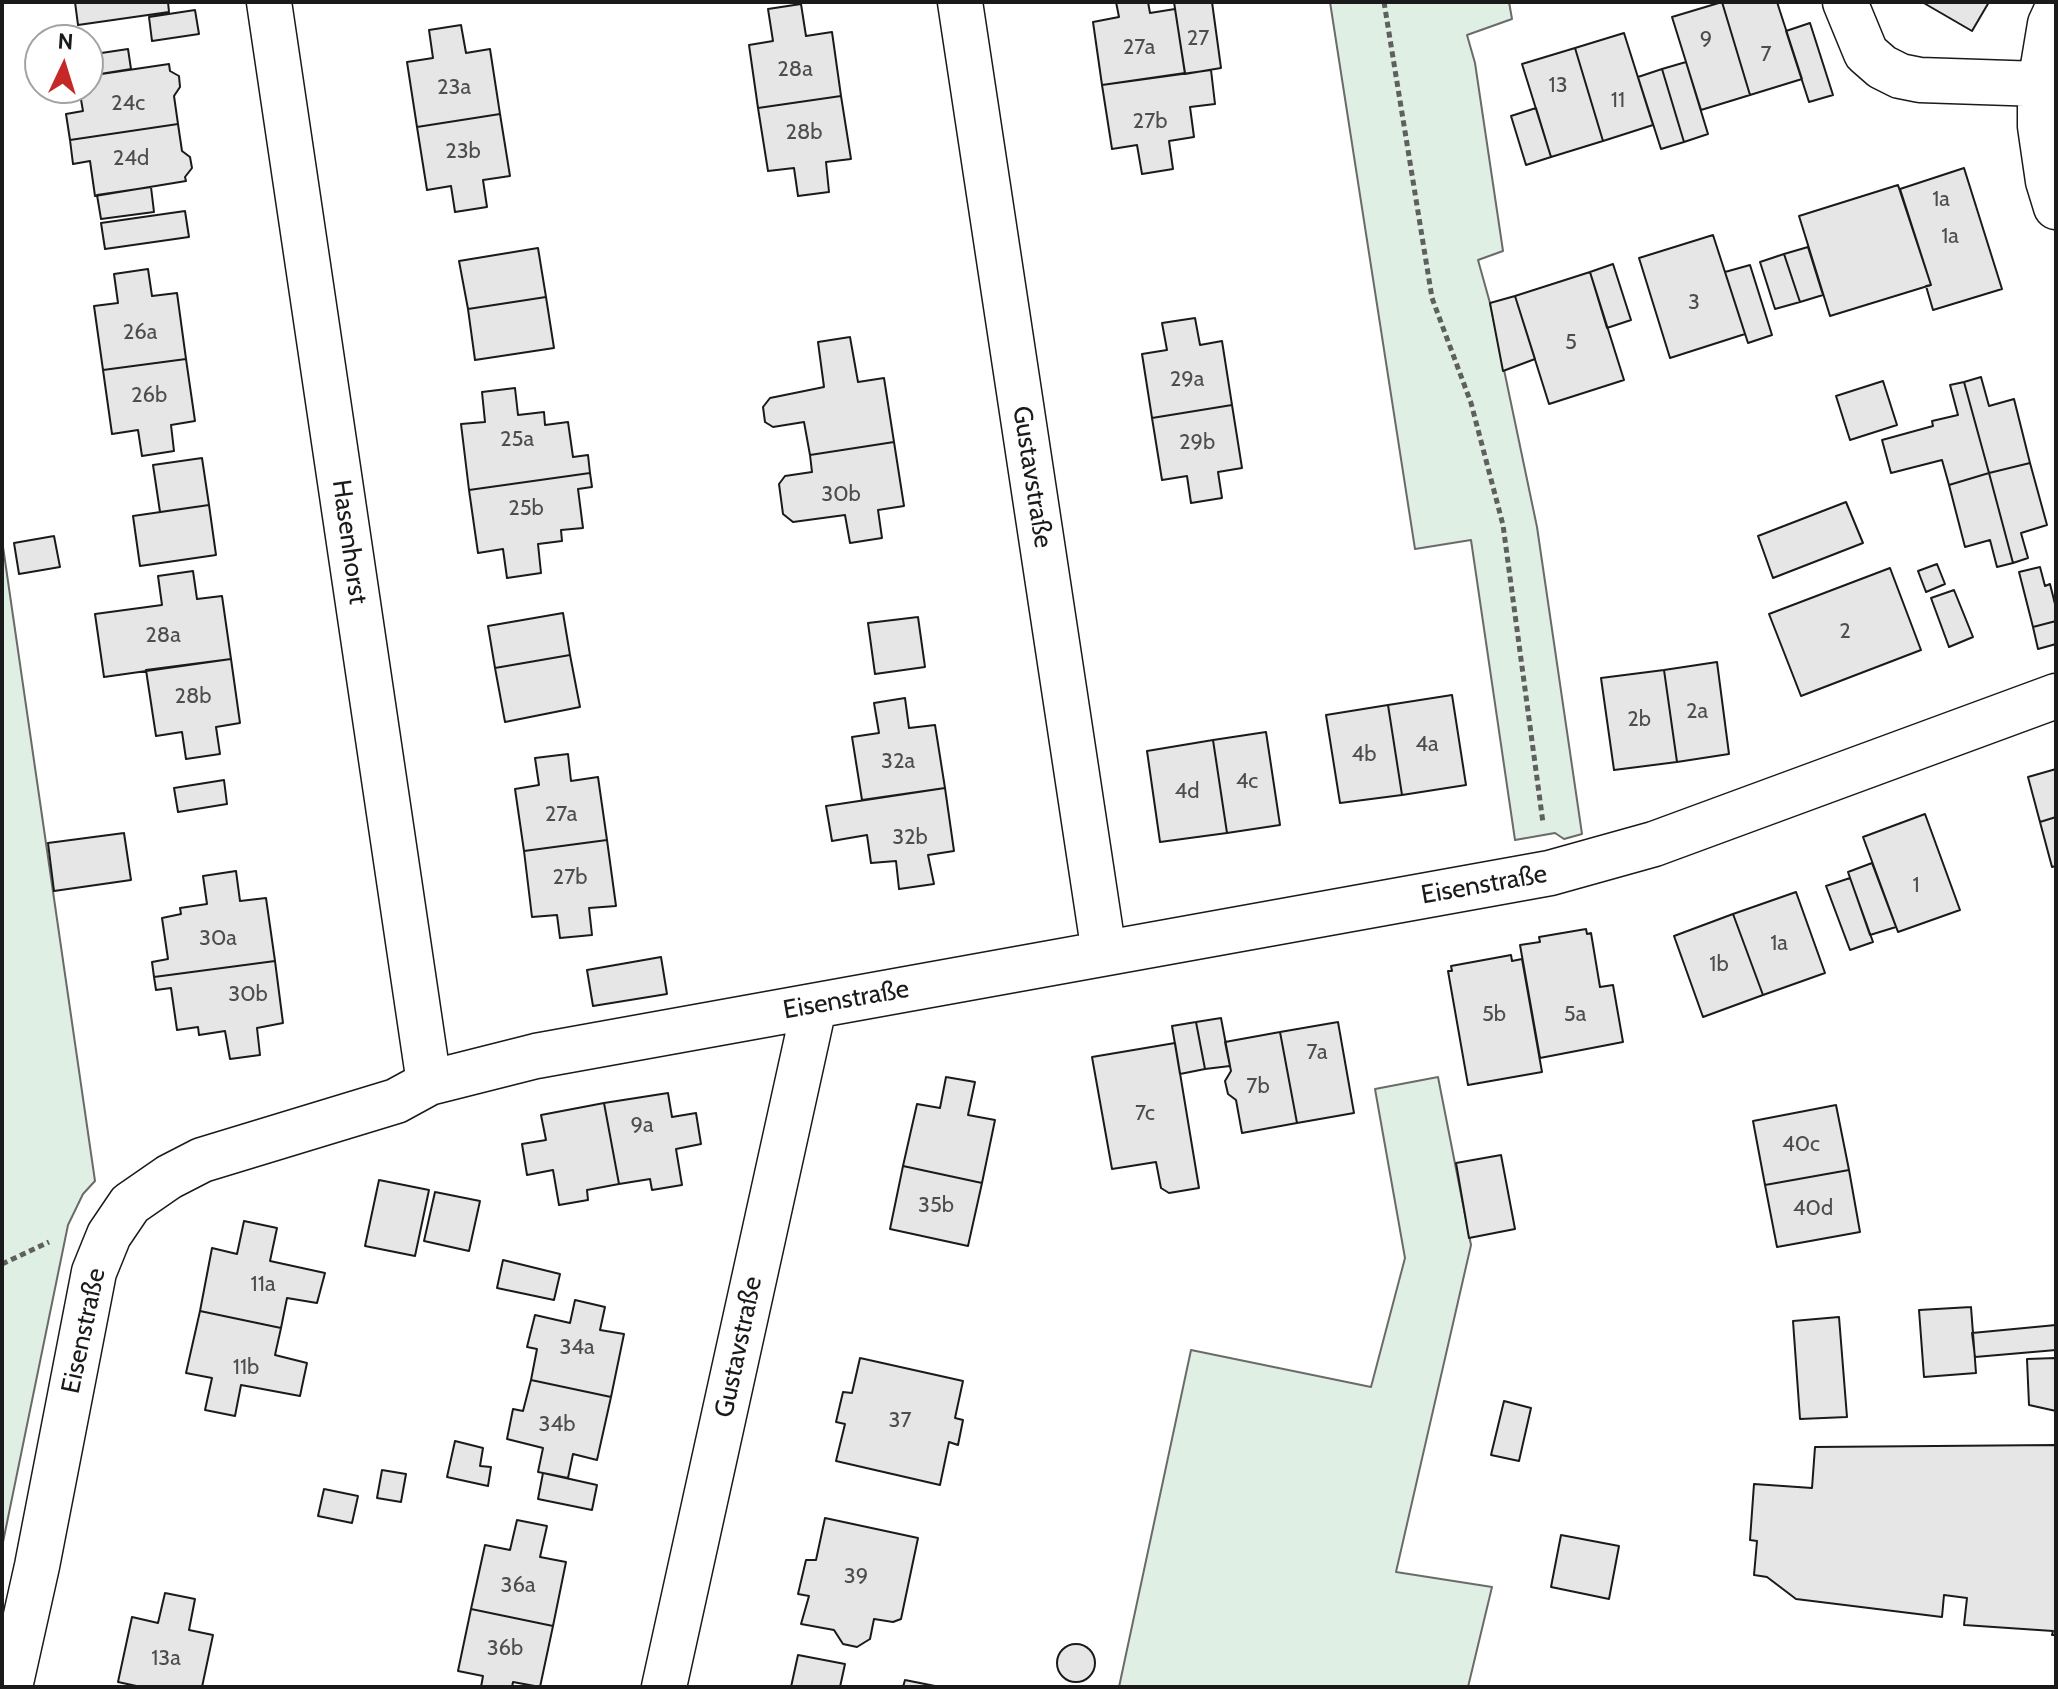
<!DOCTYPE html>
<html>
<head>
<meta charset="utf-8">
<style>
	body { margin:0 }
	#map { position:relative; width:2058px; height:1689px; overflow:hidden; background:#fff; font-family:Cabin,sans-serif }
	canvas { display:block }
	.frame { position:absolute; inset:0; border:4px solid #1a1a1a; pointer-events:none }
	.north { position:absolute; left:24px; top:24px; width:80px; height:80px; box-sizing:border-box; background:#fff; border:2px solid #a3a3a3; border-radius:50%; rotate:4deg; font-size:22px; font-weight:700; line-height:32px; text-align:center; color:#1a1a1a }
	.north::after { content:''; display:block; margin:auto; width:28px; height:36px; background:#c62828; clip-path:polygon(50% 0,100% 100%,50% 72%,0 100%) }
</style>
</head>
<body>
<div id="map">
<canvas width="2058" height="1689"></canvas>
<div class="frame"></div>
<div class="north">N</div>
</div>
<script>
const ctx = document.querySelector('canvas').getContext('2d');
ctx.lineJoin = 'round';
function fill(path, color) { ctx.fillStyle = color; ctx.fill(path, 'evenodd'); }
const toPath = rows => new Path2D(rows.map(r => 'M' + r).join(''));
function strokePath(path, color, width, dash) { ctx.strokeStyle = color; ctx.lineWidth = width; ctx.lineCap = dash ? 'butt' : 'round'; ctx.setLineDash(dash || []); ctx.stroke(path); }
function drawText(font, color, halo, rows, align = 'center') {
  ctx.font = font + ' Cabin,sans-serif'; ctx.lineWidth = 6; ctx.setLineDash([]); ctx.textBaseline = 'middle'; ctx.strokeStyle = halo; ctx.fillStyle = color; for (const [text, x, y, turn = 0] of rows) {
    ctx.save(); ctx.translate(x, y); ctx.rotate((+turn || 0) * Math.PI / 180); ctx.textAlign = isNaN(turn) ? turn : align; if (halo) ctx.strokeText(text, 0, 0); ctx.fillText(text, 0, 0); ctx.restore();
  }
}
const green = toPath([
	[1330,2,1509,2,1512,19,1467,35,1475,63,1503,251,1478,260,1490,303,1537,527,1582,834,1564,839,1555,833,1515,840,1471,540,1415,549,1330,2],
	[2,540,95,1181,83,1194,68,1225,2,1547,2,540],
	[1438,1077,1471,1245,1396,1572,1492,1587,1468,1687,1119,1687,1191,1350,1371,1387,1405,1258,1375,1089,1438,1077]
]);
const building = toPath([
	[75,2,168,2,169,12,78,25,75,2],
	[1116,2,1148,2,1150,13,1175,9,1185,73,1102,85,1093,22,1119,17,1116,2],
	[1174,2,1212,2,1221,68,1185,74,1174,2],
	[1722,2,1750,95,1701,110,1672,17,1722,2],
	[1722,2,1777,2,1802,79,1750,95,1722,2],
	[1922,2,1989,2,1972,31,1922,2],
	[801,4,806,36,832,32,841,96,758,108,749,45,773,41,768,9,801,4],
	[195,10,199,34,152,41,149,17,195,10],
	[1810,23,1833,95,1809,102,1786,31,1810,23],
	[461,25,466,53,490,49,500,114,417,127,407,62,433,58,429,30,461,25],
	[1624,33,1653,125,1603,141,1575,48,1624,33],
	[1575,48,1603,141,1551,157,1522,64,1575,48],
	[128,49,131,69,88,76,88,55,128,49],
	[1686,62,1708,134,1684,142,1662,69,1686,62],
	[169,64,170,71,179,76,180,87,174,96,178,124,70,140,66,114,83,111,79,88,88,88,88,76,169,64],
	[1662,69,1684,142,1661,149,1638,77,1662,69],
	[1211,70,1215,104,1190,107,1194,137,1169,141,1173,169,1142,174,1137,145,1112,149,1102,85,1211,70],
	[841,96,851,159,826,162,829,192,798,196,794,168,768,171,758,108,841,96],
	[1536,108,1551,157,1526,165,1511,116,1536,108],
	[500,114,510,176,483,180,487,207,455,212,451,186,427,190,417,127,500,114],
	[178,124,182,151,190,157,192,168,185,177,186,181,95,196,90,161,73,164,70,140,178,124],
	[1964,168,2002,289,1933,310,1926,286,1931,285,1900,189,1964,168],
	[1898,185,1931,285,1830,316,1799,216,1898,185],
	[151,187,154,212,101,219,97,195,151,187],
	[185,211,189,237,105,249,101,223,185,211],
	[1713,235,1745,334,1670,358,1639,258,1713,235],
	[1808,247,1823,295,1800,302,1784,254,1808,247],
	[538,248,546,297,468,309,459,261,538,248],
	[1784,254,1800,302,1775,309,1760,262,1784,254],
	[1613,264,1631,320,1607,328,1590,272,1613,264],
	[1750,265,1772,335,1748,343,1725,272,1750,265],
	[148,269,152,296,177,293,186,359,103,370,94,306,118,303,114,274,148,269],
	[1590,272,1624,380,1549,404,1515,296,1590,272],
	[1515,296,1535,359,1503,371,1490,303,1515,296],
	[546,297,554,348,475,360,468,309,546,297],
	[1195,318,1200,345,1222,341,1232,405,1152,418,1142,354,1167,350,1162,323,1195,318],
	[850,337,858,382,884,378,894,442,810,455,804,422,773,427,765,422,763,407,770,398,824,387,818,342,850,337],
	[186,359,195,421,171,425,174,451,142,456,138,430,112,434,103,370,186,359],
	[1981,377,1989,406,2014,399,2030,463,1989,473,1964,382,1981,377],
	[1883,381,1897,425,1850,440,1836,396,1883,381],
	[1964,382,1989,473,1949,485,1942,460,1891,473,1882,440,1933,426,1932,421,1958,415,1950,385,1964,382],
	[515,388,518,415,544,412,545,425,568,422,573,457,588,455,590,473,469,490,461,424,485,422,482,392,515,388],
	[1232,405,1242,468,1218,472,1222,498,1191,503,1187,476,1162,480,1152,418,1232,405],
	[894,442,904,506,878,510,882,538,850,543,845,515,793,522,783,514,779,484,785,476,812,472,810,455,894,442],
	[202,458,209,505,160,512,153,465,202,458],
	[2030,463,2047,525,2021,533,2028,558,2013,563,1989,473,2030,463],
	[590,473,592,487,578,489,583,528,561,530,562,541,538,544,541,573,507,578,503,549,478,553,469,490,590,473],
	[1989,473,2013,563,1997,567,1990,540,1965,547,1949,485,1989,473],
	[1846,502,1863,543,1773,578,1758,536,1846,502],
	[209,505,216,555,140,566,133,516,209,505],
	[54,536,60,567,19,574,14,543,54,536],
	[1937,564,1945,584,1926,592,1918,571,1937,564],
	[2040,567,2045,586,2050,584,2056,608,2056,621,2033,627,2019,572,2040,567],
	[1890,568,1921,650,1801,696,1769,614,1890,568],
	[193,571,197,599,222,596,231,659,104,677,95,614,162,605,158,576,193,571],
	[1954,590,1973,637,1949,647,1931,598,1954,590],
	[563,613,570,655,495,668,488,626,563,613],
	[918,617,925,667,875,674,868,623,918,617],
	[2056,621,2056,644,2038,649,2033,627,2056,621],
	[570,655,580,707,505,722,495,668,570,655],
	[231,659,240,723,216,727,220,754,186,759,182,732,156,736,146,670,231,659],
	[1717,662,1729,754,1677,762,1664,670,1717,662],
	[1664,670,1677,762,1614,770,1601,678,1664,670],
	[1452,695,1466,785,1402,795,1388,705,1452,695],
	[905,698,909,728,935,725,945,788,862,800,852,737,879,733,874,703,905,698],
	[1388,705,1402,795,1340,803,1326,715,1388,705],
	[1266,732,1280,825,1227,833,1213,740,1266,732],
	[1213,740,1227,833,1160,842,1147,751,1213,740],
	[568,754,571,781,598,777,607,840,524,851,515,789,539,785,535,758,568,754],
	[2056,769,2056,817,2040,822,2028,777,2056,769],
	[224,780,227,804,178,812,174,788,224,780],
	[945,788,954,851,928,855,934,884,899,889,896,861,871,863,867,835,832,841,826,806,945,788],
	[1925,814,1960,910,1898,932,1863,837,1925,814],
	[2056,817,2056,866,2052,867,2040,822,2056,817],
	[124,833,131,880,54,891,48,843,124,833],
	[607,840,616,906,589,908,592,935,560,938,557,915,532,917,524,851,607,840],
	[1872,863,1896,927,1870,935,1848,872,1872,863],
	[236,871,240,901,266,898,275,961,154,977,152,962,168,959,162,918,181,914,180,908,207,904,203,876,236,871],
	[1850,878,1873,942,1850,950,1826,886,1850,878],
	[1796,892,1825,973,1763,995,1733,914,1796,892],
	[1733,914,1763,995,1703,1017,1674,936,1733,914],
	[1586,929,1587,934,1591,933,1600,987,1613,985,1623,1042,1540,1058,1520,945,1540,942,1539,937,1586,929],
	[1511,955,1512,961,1522,959,1542,1072,1468,1085,1448,971,1452,971,1451,966,1511,955],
	[661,957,667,994,593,1006,587,970,661,957],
	[275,961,283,1023,257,1028,260,1055,230,1059,225,1031,199,1035,198,1027,177,1030,171,988,156,990,154,977,275,961],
	[1221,1018,1230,1066,1205,1069,1196,1022,1221,1018],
	[1196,1022,1205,1069,1180,1074,1172,1026,1196,1022],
	[1338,1022,1354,1113,1297,1123,1280,1032,1338,1022],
	[1280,1032,1297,1123,1242,1133,1236,1100,1228,1094,1225,1081,1231,1071,1225,1042,1280,1032],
	[1175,1043,1199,1188,1169,1193,1161,1188,1156,1162,1112,1169,1092,1057,1175,1043],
	[946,1077,975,1082,968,1115,995,1120,982,1183,903,1166,917,1104,940,1108,946,1077],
	[668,1093,672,1117,696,1113,701,1144,676,1149,682,1185,652,1190,650,1179,619,1184,604,1103,668,1093],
	[604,1103,619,1184,587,1190,588,1200,559,1205,553,1170,527,1175,522,1144,546,1140,541,1115,604,1103],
	[1836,1105,1849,1170,1765,1185,1753,1121,1836,1105],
	[1501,1155,1515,1229,1469,1238,1456,1163,1501,1155],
	[903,1166,982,1183,968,1246,890,1229,903,1166],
	[1849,1170,1860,1232,1777,1247,1765,1185,1849,1170],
	[379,1180,429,1190,415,1256,365,1246,379,1180],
	[435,1192,480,1201,469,1251,424,1241,435,1192],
	[244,1221,277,1228,270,1261,325,1273,317,1303,287,1298,281,1328,200,1311,212,1248,237,1254,244,1221],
	[503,1260,560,1274,554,1300,497,1288,503,1260],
	[575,1300,605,1307,600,1330,624,1334,611,1397,531,1380,537,1349,527,1347,535,1315,570,1323,575,1300],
	[1971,1307,1976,1373,1924,1377,1919,1310,1971,1307],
	[200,1311,281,1328,275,1355,307,1363,300,1396,241,1385,235,1416,205,1410,212,1378,186,1373,200,1311],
	[1839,1317,1847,1417,1800,1419,1793,1321,1839,1317],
	[2056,1325,2056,1350,1975,1357,1972,1333,2056,1325],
	[860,1358,963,1381,955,1418,963,1420,958,1445,949,1442,940,1485,836,1461,845,1424,836,1422,843,1392,852,1393,860,1358],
	[2056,1358,2056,1411,2029,1405,2027,1359,2056,1358],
	[531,1380,611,1397,597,1460,573,1454,568,1478,538,1472,543,1448,507,1439,513,1409,523,1411,531,1380],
	[1504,1401,1531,1408,1519,1461,1491,1455,1504,1401],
	[455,1441,483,1448,480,1466,491,1467,488,1486,447,1477,455,1441],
	[2056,1445,2056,1635,2052,1635,2053,1631,1964,1625,1967,1598,1944,1595,1942,1617,1796,1599,1767,1577,1754,1575,1757,1541,1750,1540,1754,1484,1812,1488,1815,1447,2056,1445],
	[382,1470,406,1474,401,1502,377,1498,382,1470],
	[543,1473,597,1485,592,1510,538,1499,543,1473],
	[324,1489,358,1496,352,1523,318,1516,324,1489],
	[825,1518,918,1538,901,1619,893,1622,874,1619,870,1639,857,1647,843,1644,834,1630,801,1624,809,1596,798,1594,806,1560,816,1560,825,1518],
	[517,1520,547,1526,540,1557,566,1562,553,1626,471,1609,485,1545,510,1550,517,1520],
	[1561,1535,1619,1546,1609,1599,1551,1587,1561,1535],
	[165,1593,195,1599,189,1630,213,1635,202,1687,141,1687,118,1682,132,1617,158,1623,165,1593],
	[471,1609,553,1626,540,1687,513,1682,512,1687,481,1687,483,1676,458,1671,471,1609],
	'1057 1663a19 19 0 1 1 38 0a19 19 0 1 1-38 0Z',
	[798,1655,845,1664,840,1687,791,1687,798,1655],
	[905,1680,940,1687,903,1687,905,1680]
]);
const path = toPath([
	[1384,2,1432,298,1471,403,1503,525,1543,823],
	[2,1264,49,1242]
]);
const minor = toPath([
	[269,2,429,1083],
	[960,2,1104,953],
	[1845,2,1866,53,1882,67,1900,76,1920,80,2040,84],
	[2056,11,2050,24,2040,84,2040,126,2048,181,2056,207],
	[10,1687,37,1566,94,1272,109,1235,130,1204,169,1177,202,1160,396,1101,429,1083,536,1056,1550,873,1654,844,2056,696],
	[664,1687,814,1007]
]);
const numberNames = [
	["27",1198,39],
	["9",1706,40],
	["27a",1139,48],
	["7",1766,55],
	["28a",795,70],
	["13",1558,86],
	["23a",454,88],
	["11",1618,101],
	["24c",128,104],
	["27b",1150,122],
	["28b",804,133],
	["23b",463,152],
	["24d",131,159],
	["1a",1941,200],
	["1a",1950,237],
	["3",1694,303],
	["26a",140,333],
	["5",1571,343],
	["29a",1187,380],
	["26b",149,396],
	["25a",517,440],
	["29b",1197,443],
	["30b",841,495],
	["25b",526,509],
	["2",1845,632],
	["28a",163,636],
	["28b",193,697],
	["2a",1697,712],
	["2b",1639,720],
	["4a",1427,745],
	["4b",1364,755],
	["32a",898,762],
	["4c",1247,782],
	["4d",1187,792],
	["27a",561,815],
	["32b",910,838],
	["27b",570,878],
	["1",1916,886],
	["30a",218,939],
	["1a",1779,944],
	["1b",1719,965],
	["30b",248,995],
	["5b",1494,1015],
	["5a",1575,1015],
	["7a",1317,1053],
	["7b",1258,1087],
	["7c",1145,1114],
	["9a",642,1126],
	["40c",1801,1145],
	["35b",936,1206],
	["40d",1813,1209],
	["11a",263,1285],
	["34a",577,1348],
	["11b",246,1368],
	["37",900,1421],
	["34b",557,1425],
	["39",856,1577],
	["36a",518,1586],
	["36b",505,1649],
	["13a",166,1659]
];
const streetNames = [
	["Gustavstraße",1032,477,81],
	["Hasenhorst",349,542,82],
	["Eisenstraße",1484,885,-10],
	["Eisenstraße",846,1000,-10],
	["Eisenstraße",84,1331,-78],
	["Gustavstraße",739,1347,-78]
];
fill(green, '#e0efe3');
strokePath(green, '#6a6a6a', 2);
fill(building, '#e6e6e6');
strokePath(building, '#1a1a1a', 2);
strokePath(minor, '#1a1a1a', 47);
strokePath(path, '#5f5f5f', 5, [6, 4]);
strokePath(minor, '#fff', 44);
drawText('22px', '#4d4d4d', null, numberNames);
drawText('26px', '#1a1a1a', '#fff', streetNames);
</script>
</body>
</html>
